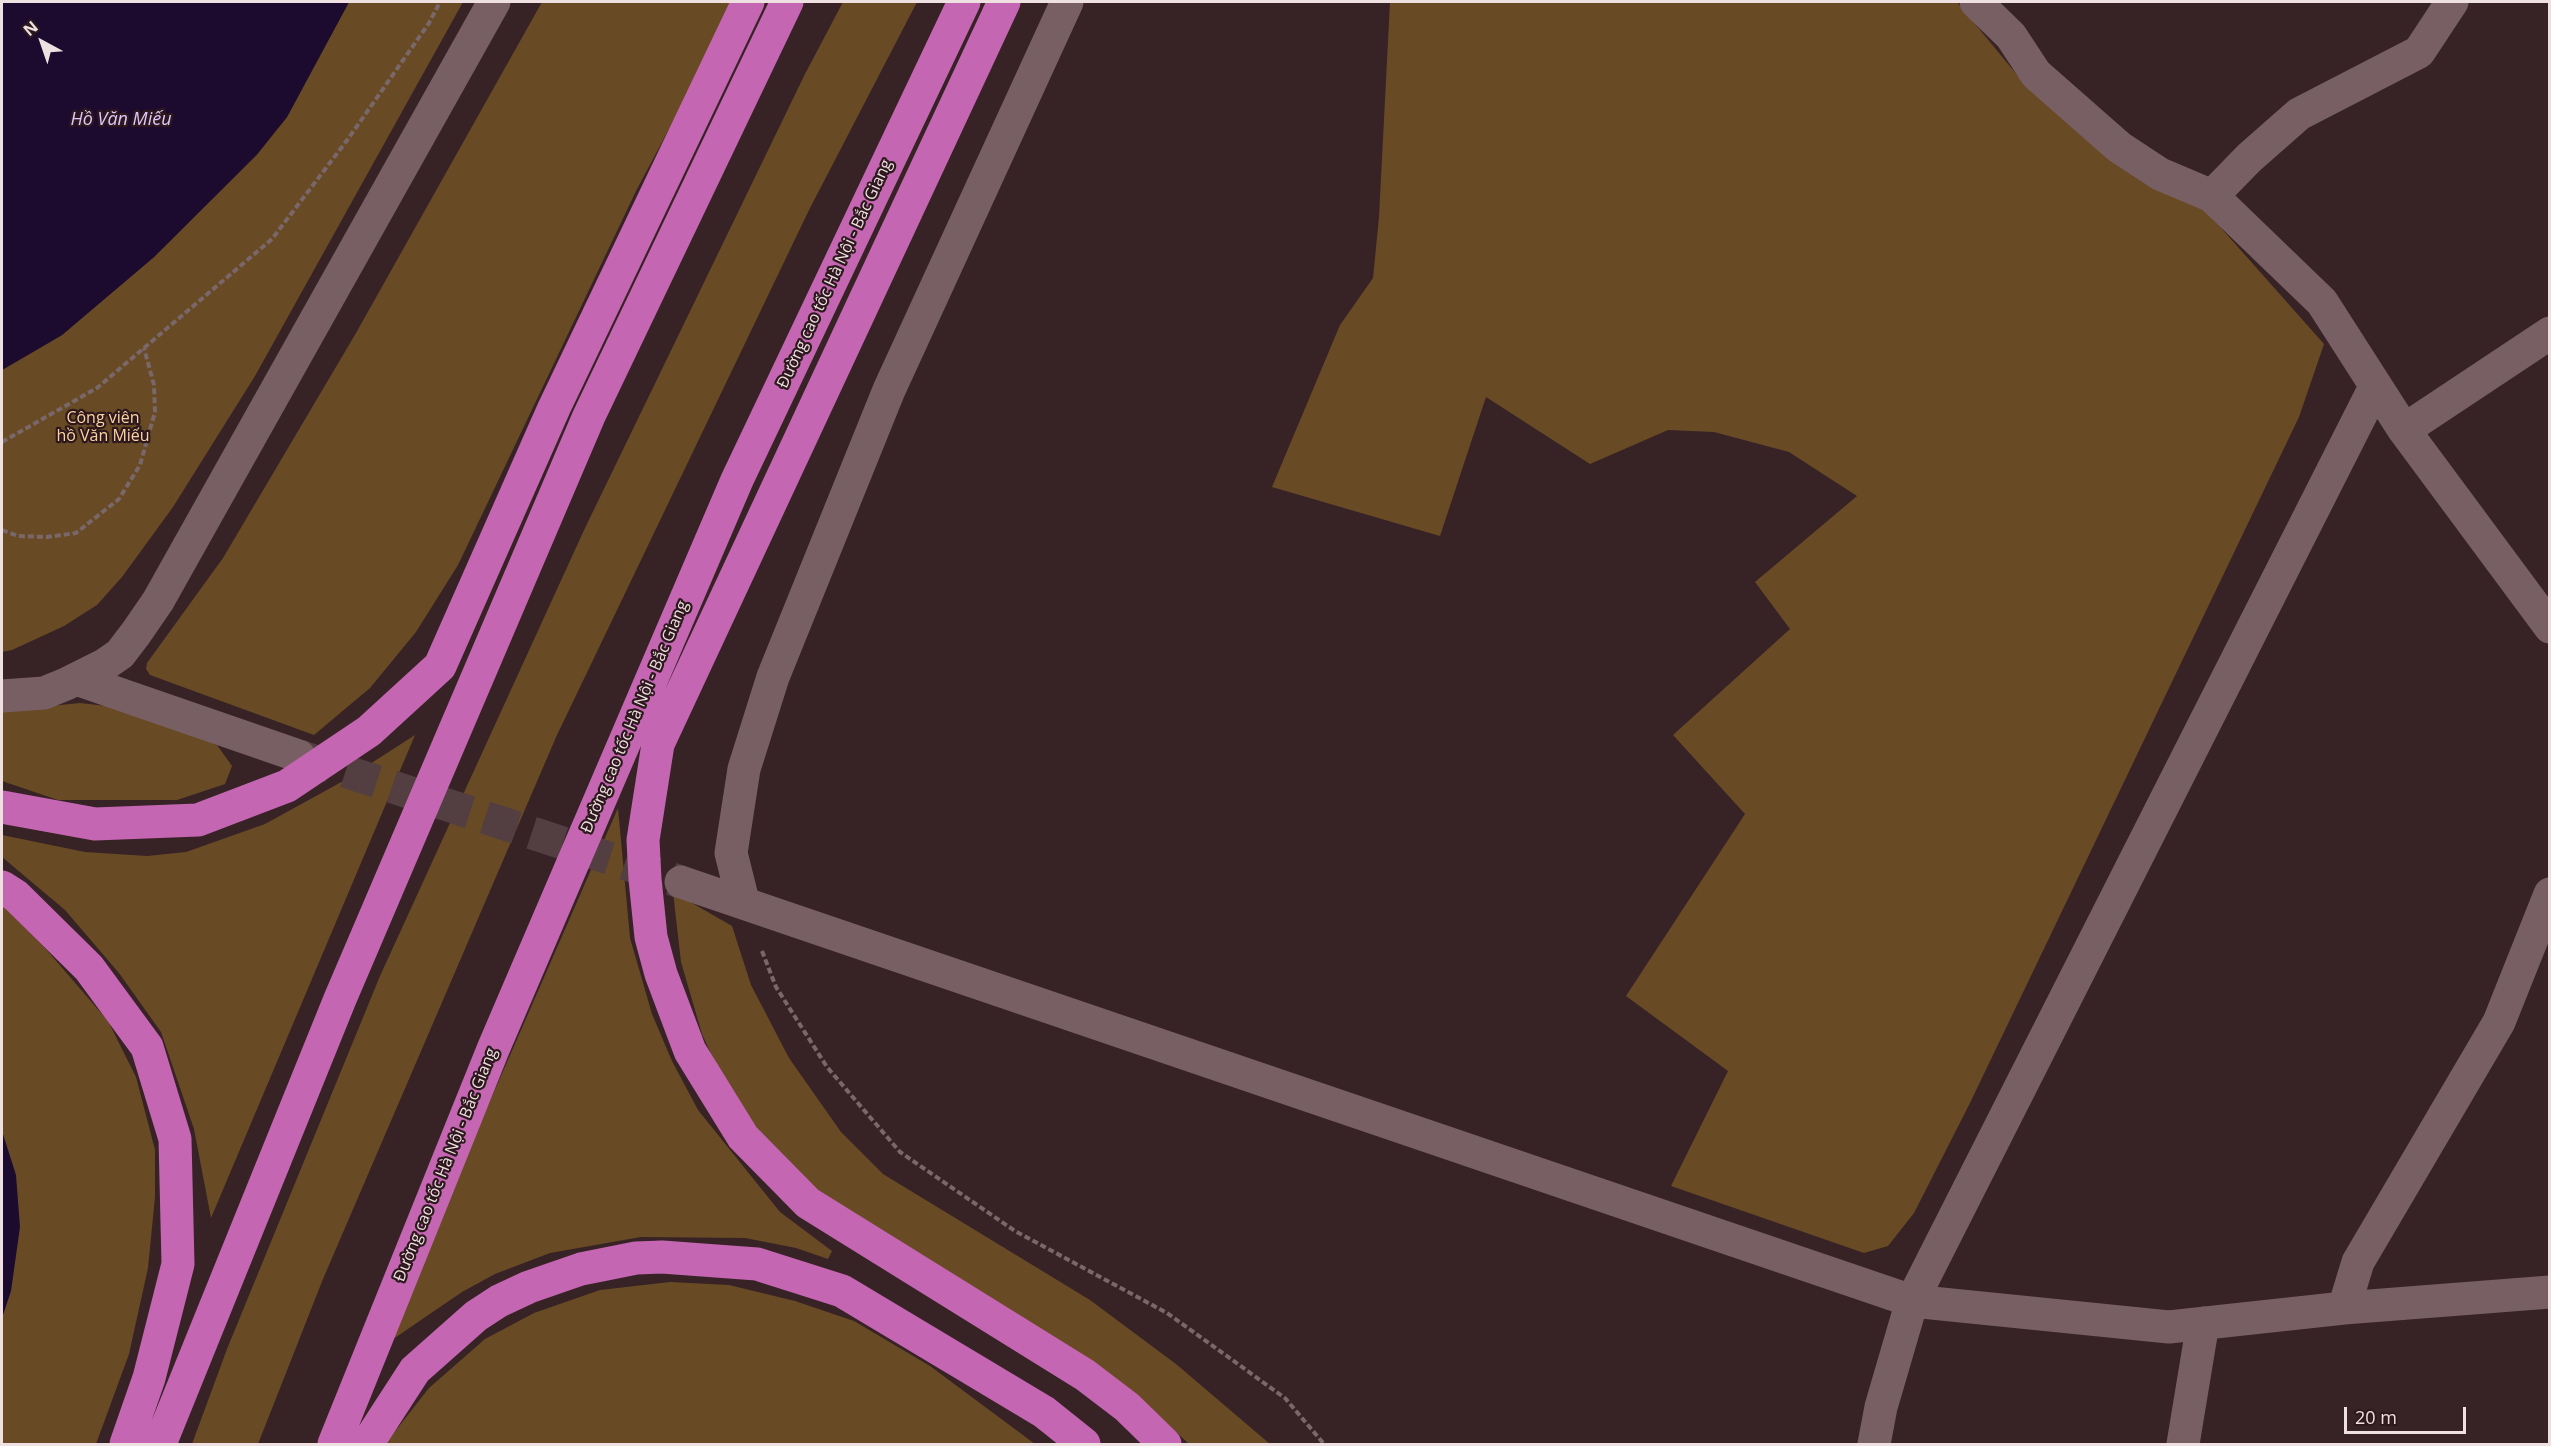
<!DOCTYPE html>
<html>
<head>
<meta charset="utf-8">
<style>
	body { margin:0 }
	#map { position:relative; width:2551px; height:1446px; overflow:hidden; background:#372226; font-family:"Open Sans",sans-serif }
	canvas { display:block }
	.frame { position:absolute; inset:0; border:3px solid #efe0e2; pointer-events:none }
	.north { position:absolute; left:12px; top:12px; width:60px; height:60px; -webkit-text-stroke:4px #2d191d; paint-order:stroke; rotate:320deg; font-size:16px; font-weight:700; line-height:24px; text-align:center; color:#efe0e2 }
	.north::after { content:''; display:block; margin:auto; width:21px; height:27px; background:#efe0e2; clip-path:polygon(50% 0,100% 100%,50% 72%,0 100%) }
	.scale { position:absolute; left:2344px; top:1407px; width:122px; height:27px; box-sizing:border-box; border:3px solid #efe0e2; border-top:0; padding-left:8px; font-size:18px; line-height:21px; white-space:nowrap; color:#efe0e2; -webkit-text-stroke:4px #2d191d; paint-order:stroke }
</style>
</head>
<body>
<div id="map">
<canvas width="2551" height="1446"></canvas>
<div class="frame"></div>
<div class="north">N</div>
<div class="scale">20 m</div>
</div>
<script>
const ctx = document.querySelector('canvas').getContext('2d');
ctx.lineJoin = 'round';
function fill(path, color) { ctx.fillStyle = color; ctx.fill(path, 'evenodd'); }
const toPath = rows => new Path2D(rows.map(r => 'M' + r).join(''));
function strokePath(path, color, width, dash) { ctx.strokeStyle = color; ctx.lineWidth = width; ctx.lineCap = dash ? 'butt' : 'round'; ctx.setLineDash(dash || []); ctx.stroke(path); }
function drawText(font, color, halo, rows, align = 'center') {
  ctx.font = font + ' "Open Sans",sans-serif'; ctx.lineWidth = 4.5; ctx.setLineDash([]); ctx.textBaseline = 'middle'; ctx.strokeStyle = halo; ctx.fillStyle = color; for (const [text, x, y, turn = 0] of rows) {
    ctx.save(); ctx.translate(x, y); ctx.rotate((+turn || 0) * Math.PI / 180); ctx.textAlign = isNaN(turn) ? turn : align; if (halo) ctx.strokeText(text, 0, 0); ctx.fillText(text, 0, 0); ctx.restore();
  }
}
const green = toPath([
	[349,2,463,2,255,376,173,507,122,577,97,605,64,626,12,650,2,652,2,370,62,335,154,257,257,155,287,117],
	[542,2,737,2,637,189,458,565,416,632,370,688,314,735,150,675,146,669,147,663,223,558,356,333],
	[843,2,917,2,809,210,557,735,323,1279,258,1444,192,1444,227,1349,380,976,585,528,805,74],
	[1390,2,1957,2,2027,87,2206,211,2324,344,2299,417,1969,1105,1914,1213,1888,1246,1864,1253,1671,1186,1728,1071,1626,996,1745,814,1673,735,1790,629,1755,582,1857,496,1789,452,1714,432,1668,430,1590,464,1486,397,1440,536,1272,487,1340,325,1373,278,1379,217],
	[80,703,125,708,217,745,232,766,225,784,177,800,58,800,2,781,2,711],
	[415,735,211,1218,194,1129,161,1032,119,973,65,910,2,857,2,835,85,852,147,856,186,852,265,824,345,780],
	[618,808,630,938,652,1014,672,1061,698,1110,780,1212,832,1251,828,1259,796,1248,745,1238,641,1237,550,1253,495,1274,462,1292,383,1346],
	[673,892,732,926,751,985,789,1058,841,1132,883,1174,1090,1300,1176,1364,1270,1444,1189,1444,1145,1403,816,1192,762,1137,724,1082,702,1034,681,962],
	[2,905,45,948,108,1021,136,1077,155,1150,155,1197,148,1268,129,1354,96,1444,2,1444],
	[670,1282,729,1285,795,1301,854,1321,930,1366,1035,1444,385,1444,429,1388,485,1339,534,1313,600,1290]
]);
const water = toPath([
	[2,2,349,2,287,117,257,154,154,257,62,335,2,370],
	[2,1131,16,1175,20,1227,11,1291,2,1318]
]);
const minorTunnel = toPath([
	[299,756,681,882]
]);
const path = toPath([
	[2,442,97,388,272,239,348,139,429,23,440,2],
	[2,530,18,536,47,537,76,533,119,499,140,465,155,412,154,385,144,348],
	[762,951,776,987,827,1067,900,1152,1015,1231,1167,1313,1285,1398,1324,1444]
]);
const minor = toPath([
	[1976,2,2011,36,2036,74,2119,147,2160,174,2212,196,2249,158,2299,114,2419,52,2452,2],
	[2212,196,2322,302,2404,430,2550,627],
	[2375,387,1912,1301,2169,1327,2344,1308,2550,1292],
	[2404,430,2550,333],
	[76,679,299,756],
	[2,696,44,693,66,684,104,665,120,654,136,633,158,601,494,2],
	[681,882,1912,1301,1881,1407,1874,1444],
	[743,901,731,853,744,769,773,677,889,390,1067,2],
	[2344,1308,2358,1262,2499,1022,2550,894],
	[2183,1444,2203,1323]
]);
const motorway = toPath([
	[1004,2,658,744,643,840,645,879,651,937,661,974,690,1051,743,1137,808,1203,1085,1375,1127,1407,1165,1444],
	[2,807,95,824,198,820,287,786,369,731,440,666,554,408,748,2],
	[2,887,16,896,89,968,147,1047,175,1139,178,1264,149,1378,126,1444],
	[160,1444,340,999,589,416,787,2],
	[334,1444,494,1047,737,480,964,2],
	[367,1444,415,1370,476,1316,499,1301,529,1287,581,1269,636,1258,662,1257,757,1264,842,1291,1044,1412,1084,1444]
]);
const streetNames = [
	["Đường cao tốc Hà Nội - Bắc Giang",835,274,-65],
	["Đường cao tốc Hà Nội - Bắc Giang",635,717,-67],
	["Đường cao tốc Hà Nội - Bắc Giang",446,1165,-68]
];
const parkNames = [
	["Công viên",103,418],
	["hồ Văn Miếu",103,436]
];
const waterNames = [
	["Hồ Văn Miếu",121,120]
];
fill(green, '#684b25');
fill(water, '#1c0b2e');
strokePath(minorTunnel, '#533e42', 33, [33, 16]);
strokePath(path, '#79676a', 4, [6, 3]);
strokePath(minor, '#785f63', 33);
strokePath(motorway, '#c466b2', 33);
drawText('16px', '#efe0e2', '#2d191d', streetNames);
drawText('16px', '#fcd3a1', '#2d191d', parkNames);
drawText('italic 18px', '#dcc7fe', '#2d191d', waterNames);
</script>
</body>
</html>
